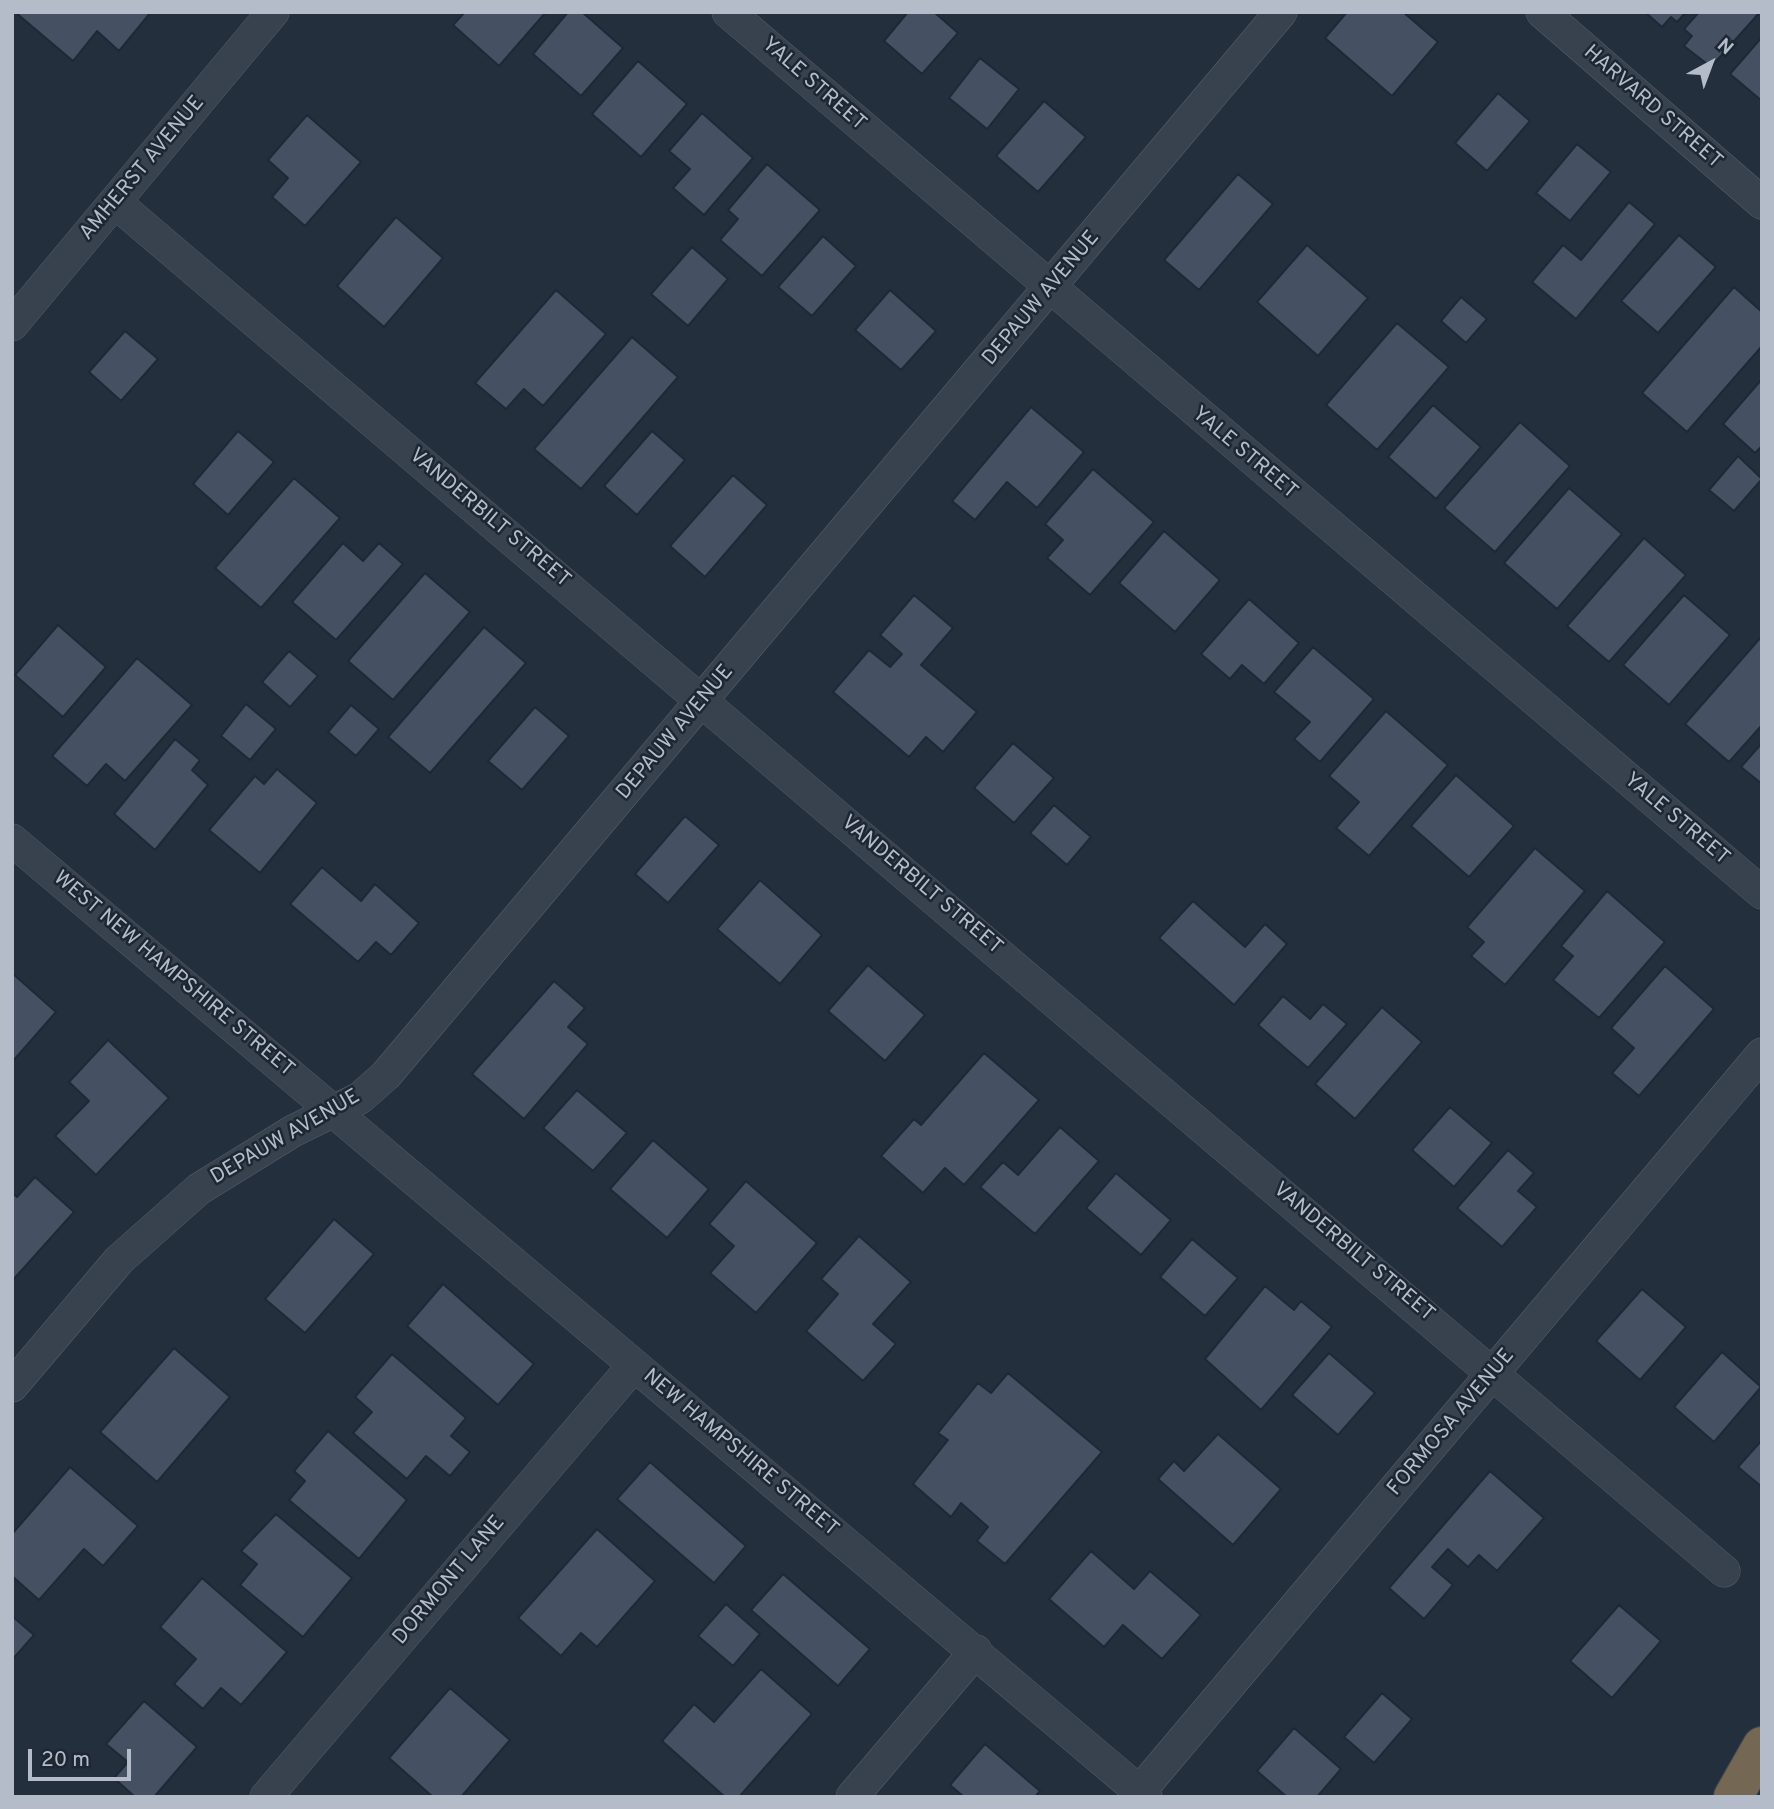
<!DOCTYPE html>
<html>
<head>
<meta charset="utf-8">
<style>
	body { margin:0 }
	#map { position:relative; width:1774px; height:1809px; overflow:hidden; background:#242f3e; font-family:Overpass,sans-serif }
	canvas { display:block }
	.frame { position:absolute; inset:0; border:14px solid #b4bcc9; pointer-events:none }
	.north { position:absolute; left:1676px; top:28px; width:70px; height:70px; -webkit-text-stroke:5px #1d2633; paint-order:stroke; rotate:41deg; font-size:19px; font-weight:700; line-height:28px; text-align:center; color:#b4bcc9 }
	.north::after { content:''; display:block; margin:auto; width:24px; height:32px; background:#b4bcc9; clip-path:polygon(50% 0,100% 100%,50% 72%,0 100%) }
	.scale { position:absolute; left:28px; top:1749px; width:103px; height:32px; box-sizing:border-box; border:4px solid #b4bcc9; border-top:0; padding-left:9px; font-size:21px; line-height:24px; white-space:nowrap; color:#b4bcc9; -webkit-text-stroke:5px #1d2633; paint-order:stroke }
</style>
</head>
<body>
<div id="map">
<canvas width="1774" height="1809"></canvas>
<div class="frame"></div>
<div class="north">N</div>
<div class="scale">20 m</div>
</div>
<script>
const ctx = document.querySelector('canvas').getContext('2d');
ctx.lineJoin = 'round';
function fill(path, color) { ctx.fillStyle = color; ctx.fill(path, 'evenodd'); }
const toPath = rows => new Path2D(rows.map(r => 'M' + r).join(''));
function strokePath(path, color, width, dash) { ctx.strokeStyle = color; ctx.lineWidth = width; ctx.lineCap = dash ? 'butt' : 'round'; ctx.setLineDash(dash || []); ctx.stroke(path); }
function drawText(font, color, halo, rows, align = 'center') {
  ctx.font = font + ' Overpass,sans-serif'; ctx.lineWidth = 5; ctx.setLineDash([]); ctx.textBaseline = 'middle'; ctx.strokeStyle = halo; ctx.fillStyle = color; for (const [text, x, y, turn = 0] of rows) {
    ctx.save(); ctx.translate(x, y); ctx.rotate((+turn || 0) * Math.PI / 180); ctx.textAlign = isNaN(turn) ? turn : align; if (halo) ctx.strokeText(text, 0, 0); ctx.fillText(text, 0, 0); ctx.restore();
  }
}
const building = toPath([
	[15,12,151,12,119,51,97,31,73,61,15,12],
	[465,12,546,12,499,66,453,25,465,12],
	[568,12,582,12,623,48,581,96,533,54,568,12],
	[908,12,934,12,958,33,922,74,884,41,908,12],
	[1347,12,1403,12,1438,42,1392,96,1325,38,1347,12],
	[1645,12,1686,12,1677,22,1671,17,1662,27,1645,12],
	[1699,12,1760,12,1711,67,1684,46,1692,36,1684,29,1699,12],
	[1762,37,1762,101,1730,74,1762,37],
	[980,58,1019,89,987,129,949,98,980,58],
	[638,61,687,104,641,157,592,114,638,61],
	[1498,93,1530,121,1487,171,1455,143,1498,93],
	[1044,101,1086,137,1038,192,996,156,1044,101],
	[702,113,753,158,704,215,673,188,690,169,669,151,702,113],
	[307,115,361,162,305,226,272,197,288,178,268,160,307,115],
	[1577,144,1611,172,1570,221,1536,193,1577,144],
	[767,164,820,210,762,276,720,240,738,219,728,210,767,164],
	[1238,174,1273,204,1199,290,1164,260,1238,174],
	[1629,202,1655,224,1576,319,1532,282,1563,245,1581,260,1629,202],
	[396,217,443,258,384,327,337,286,396,217],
	[1679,235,1716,267,1658,333,1621,301,1679,235],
	[823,236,856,266,812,316,778,287,823,236],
	[1307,245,1368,298,1318,356,1257,302,1307,245],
	[692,247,728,279,688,326,651,294,692,247],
	[1734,287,1762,312,1762,346,1687,432,1642,393,1734,287],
	[556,290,606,334,543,406,524,389,506,409,475,383,556,290],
	[890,290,936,331,901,370,855,330,890,290],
	[1461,297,1487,319,1466,343,1441,321,1461,297],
	[1397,323,1449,367,1377,450,1326,405,1397,323],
	[125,331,158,359,121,401,89,372,125,331],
	[632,337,678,377,581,489,534,449,632,337],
	[1762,379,1762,446,1755,453,1723,424,1762,379],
	[1433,405,1481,447,1436,499,1388,457,1433,405],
	[1031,407,1084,452,1037,508,1007,482,975,520,952,501,1031,407],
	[1520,422,1570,466,1495,552,1444,508,1520,422],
	[238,431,274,462,228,515,193,484,238,431],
	[652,431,685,460,637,515,604,486,652,431],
	[1738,456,1762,479,1734,511,1709,490,1738,456],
	[1093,469,1154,522,1090,595,1047,558,1063,540,1045,524,1093,469],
	[733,475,767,505,705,577,670,546,733,475],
	[294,478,340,518,261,608,215,568,294,478],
	[1569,488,1622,534,1557,609,1504,563,1569,488],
	[1164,531,1220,580,1175,632,1119,583,1164,531],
	[1644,538,1686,575,1609,662,1567,626,1644,538],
	[343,543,363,561,379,543,403,564,336,640,292,602,343,543],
	[425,573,470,612,393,700,348,661,425,573],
	[914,595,953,628,921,665,977,712,943,752,926,737,909,757,833,692,869,650,890,667,902,654,880,635,914,595],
	[1684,595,1730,635,1669,705,1623,665,1684,595],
	[1249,599,1299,643,1264,684,1242,665,1230,679,1201,654,1249,599],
	[58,625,106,667,63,717,15,675,58,625],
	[484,627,526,663,430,773,388,737,484,627],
	[1762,636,1762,725,1729,762,1685,724,1762,636],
	[1313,647,1374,699,1320,762,1294,739,1310,722,1274,692,1313,647],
	[289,651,318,676,290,707,262,682,289,651],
	[137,658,192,705,125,781,106,764,87,786,52,756,137,658],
	[246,704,276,729,250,760,221,736,246,704],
	[351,705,379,729,356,756,328,732,351,705],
	[535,707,569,736,522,790,488,761,535,707],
	[1386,711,1448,765,1369,856,1336,828,1359,802,1329,776,1386,711],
	[175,739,200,760,192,770,208,785,155,850,114,814,175,739],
	[1013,743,1054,778,1014,823,974,788,1013,743],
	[1762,743,1762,784,1741,767,1762,743],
	[277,769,317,803,260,873,209,830,255,776,264,784,277,769],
	[1456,775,1514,826,1469,877,1411,826,1456,775],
	[1054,805,1091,837,1067,865,1030,833,1054,805],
	[685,816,719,845,668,903,635,874,685,816],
	[1535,848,1585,891,1505,985,1471,956,1484,942,1467,927,1535,848],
	[322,867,361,901,375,884,419,923,391,955,376,942,358,962,290,904,322,867],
	[760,880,822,935,780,984,717,929,760,880],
	[1607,891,1665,942,1599,1018,1553,980,1573,956,1561,946,1607,891],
	[1193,901,1245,947,1265,924,1287,944,1234,1005,1159,938,1193,901],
	[868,965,925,1015,885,1061,828,1011,868,965],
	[1665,966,1714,1009,1639,1096,1612,1073,1634,1048,1611,1028,1665,966],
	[12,973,56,1012,13,1061,12,1061,12,973],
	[554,981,585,1008,568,1027,588,1044,524,1119,472,1074,554,981],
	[1283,996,1310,1019,1323,1004,1347,1024,1308,1068,1258,1025,1283,996],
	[1382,1007,1422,1042,1355,1119,1315,1084,1382,1007],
	[108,1040,169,1098,96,1175,55,1136,89,1101,69,1082,108,1040],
	[984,1053,1039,1100,964,1185,945,1168,923,1193,881,1156,914,1119,921,1125,984,1053],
	[577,1090,627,1133,593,1171,543,1128,577,1090],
	[1450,1107,1492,1143,1454,1187,1412,1150,1450,1107],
	[1060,1127,1099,1161,1035,1234,980,1187,1003,1162,1018,1175,1060,1127],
	[653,1140,709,1189,667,1238,610,1189,653,1140],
	[1508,1150,1534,1173,1518,1191,1537,1207,1502,1247,1457,1208,1508,1150],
	[1116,1173,1171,1220,1141,1255,1086,1208,1116,1173],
	[35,1177,74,1212,12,1281,12,1193,17,1197,35,1177],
	[746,1181,817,1243,756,1313,710,1273,734,1246,709,1224,746,1181],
	[334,1219,374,1254,305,1333,265,1299,334,1219],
	[859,1236,911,1282,873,1324,896,1344,863,1381,806,1331,838,1294,821,1279,859,1236],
	[1192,1239,1238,1278,1205,1316,1160,1277,1192,1239],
	[443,1284,534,1364,498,1405,407,1326,443,1284],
	[1265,1286,1294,1310,1301,1301,1332,1327,1261,1410,1205,1359,1265,1286],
	[1642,1289,1686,1327,1640,1380,1596,1341,1642,1289],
	[174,1348,230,1397,157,1482,100,1432,174,1348],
	[1722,1352,1761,1387,1714,1442,1674,1407,1722,1352],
	[1329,1353,1375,1393,1338,1435,1292,1395,1329,1353],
	[392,1354,466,1418,451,1436,470,1452,450,1476,426,1456,407,1479,353,1433,372,1412,355,1397,392,1354],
	[1008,1373,1102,1452,1005,1564,977,1541,988,1527,961,1503,951,1517,913,1484,948,1440,938,1433,978,1383,991,1393,1008,1373],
	[328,1431,407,1500,359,1559,289,1500,305,1481,294,1471,328,1431],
	[1218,1434,1281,1489,1233,1545,1158,1479,1174,1461,1184,1471,1218,1434],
	[1762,1440,1762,1487,1738,1467,1762,1440],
	[650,1462,746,1546,714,1583,617,1499,650,1462],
	[70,1467,138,1526,103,1566,84,1549,39,1600,12,1576,12,1534,70,1467],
	[1490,1471,1544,1518,1497,1571,1479,1555,1468,1567,1448,1549,1432,1567,1453,1585,1424,1619,1389,1588,1490,1471],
	[276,1514,352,1578,303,1637,240,1585,257,1564,241,1551,276,1514],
	[597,1529,655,1581,597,1647,581,1633,561,1656,518,1618,597,1529],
	[1091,1551,1134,1589,1150,1571,1201,1615,1162,1659,1123,1625,1104,1647,1049,1599,1091,1551],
	[783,1574,870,1649,838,1686,751,1610,783,1574],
	[202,1578,287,1652,241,1705,221,1688,203,1709,174,1684,196,1659,160,1627,202,1578],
	[726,1604,760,1634,733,1666,698,1636,726,1604],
	[1619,1605,1661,1641,1612,1698,1570,1661,1619,1605],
	[12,1616,34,1635,12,1660,12,1616],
	[761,1669,812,1714,739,1797,725,1797,662,1741,694,1704,714,1722,761,1669],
	[450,1688,510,1740,461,1797,433,1797,389,1758,450,1688],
	[1382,1693,1412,1719,1374,1763,1344,1737,1382,1693],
	[144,1701,197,1747,154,1797,135,1797,114,1778,128,1762,106,1744,144,1701],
	[1294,1728,1341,1769,1317,1797,1287,1797,1257,1771,1294,1728],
	[985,1744,1040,1791,1035,1797,964,1797,950,1785,985,1744]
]);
const minor = toPath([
	[728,12,1762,893],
	[1542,12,1762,203],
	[116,203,1724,1571],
	[12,325,273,12],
	[12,840,1146,1797],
	[12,1386,119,1260,199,1189,293,1131,360,1098,386,1075,1281,12],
	[1140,1791,1762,1054],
	[266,1797,634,1365],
	[852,1797,976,1651]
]);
const motorway = toPath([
	[1733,1797,1762,1746]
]);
const streetNames = [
	["YALE STREET",813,85,41],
	["HARVARD STREET",1652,108,41],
	["AMHERST AVENUE",143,169,-50],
	["DEPAUW AVENUE",1042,299,-50],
	["YALE STREET",1244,454,40],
	["VANDERBILT STREET",489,519,40],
	["DEPAUW AVENUE",676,733,-50],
	["YALE STREET",1676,820,40],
	["VANDERBILT STREET",921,886,40],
	["WEST NEW HAMPSHIRE STREET",173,975,40],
	["DEPAUW AVENUE",286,1138,-30],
	["VANDERBILT STREET",1353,1253,40],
	["FORMOSA AVENUE",1452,1423,-50],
	["NEW HAMPSHIRE STREET",740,1454,40],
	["DORMONT LANE",450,1581,-50]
];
fill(building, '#455162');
strokePath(building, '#1f2835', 2);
strokePath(minor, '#565f6c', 33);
strokePath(motorway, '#434c59', 40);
strokePath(minor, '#38414e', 32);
strokePath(motorway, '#746855', 38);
drawText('21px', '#b4bcc9', '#1d2633', streetNames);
</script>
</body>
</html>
